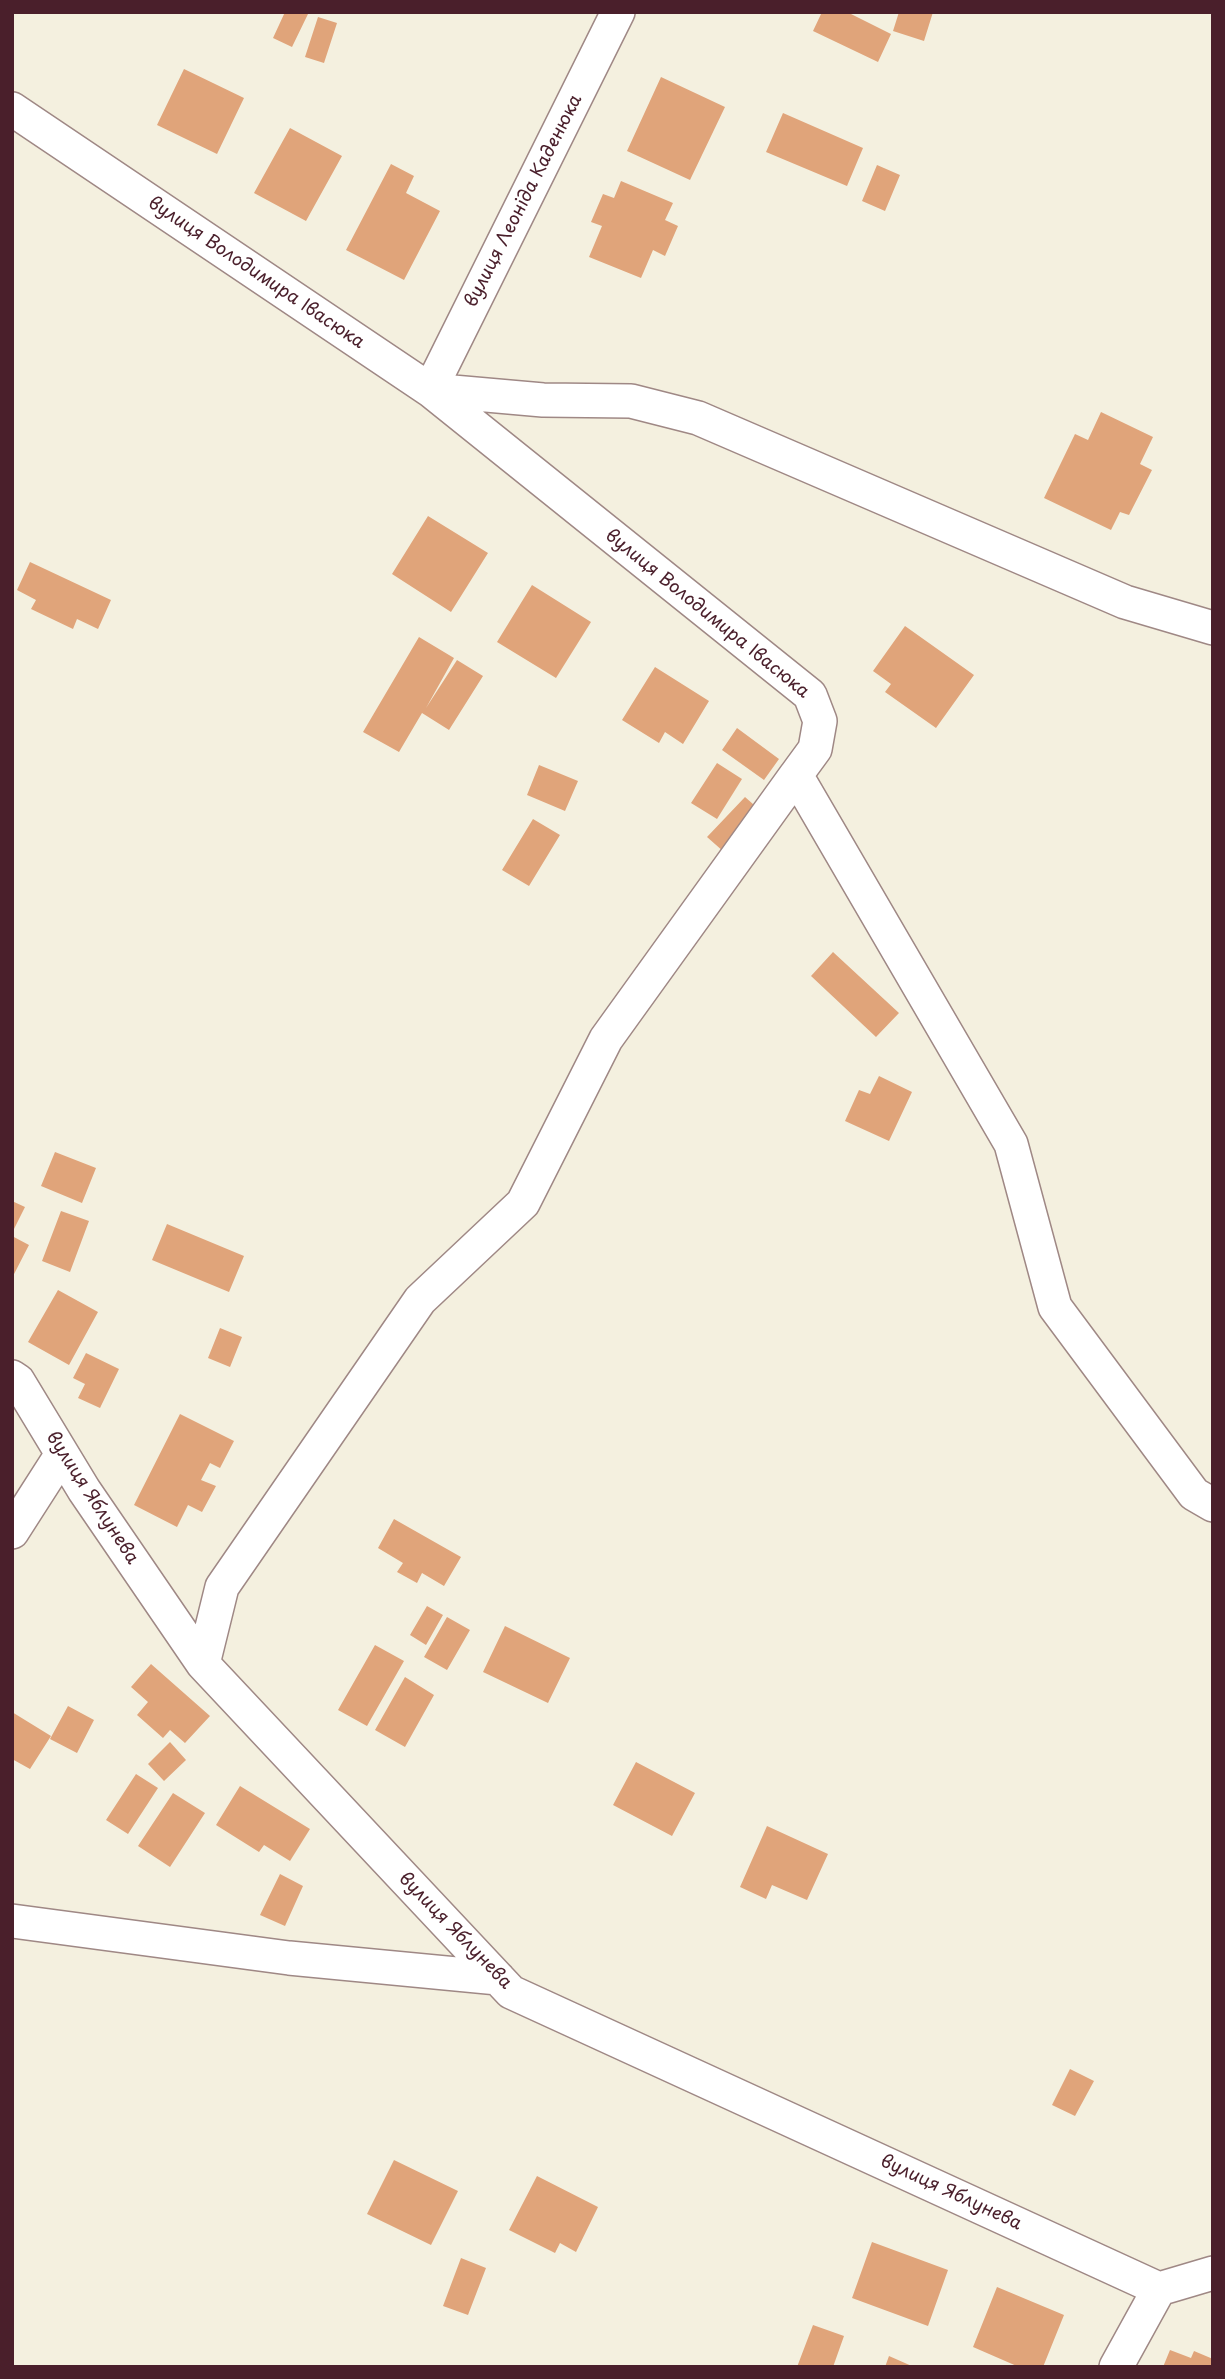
<!DOCTYPE html>
<html>
<head>
<meta charset="utf-8">
<style>
	body { margin:0 }
	#map { position:relative; width:1225px; height:2379px; overflow:hidden; background:#f4f0df; font-family:"Playpen Sans",sans-serif }
	canvas { display:block }
	.frame { position:absolute; inset:0; border:14px solid #4a1f2b; pointer-events:none }
</style>
</head>
<body>
<div id="map">
<canvas width="1225" height="2379"></canvas>
<div class="frame"></div>
</div>
<script>
const ctx = document.querySelector('canvas').getContext('2d');
ctx.lineJoin = 'round';
function fill(path, color) { ctx.fillStyle = color; ctx.fill(path, 'evenodd'); }
const toPath = rows => new Path2D(rows.map(r => 'M' + r).join(''));
function strokePath(path, color, width, dash) { ctx.strokeStyle = color; ctx.lineWidth = width; ctx.lineCap = dash ? 'butt' : 'round'; ctx.setLineDash(dash || []); ctx.stroke(path); }
function drawText(font, color, halo, rows, align = 'center') {
  ctx.font = font + ' "Playpen Sans",sans-serif'; ctx.lineWidth = 5; ctx.setLineDash([]); ctx.textBaseline = 'middle'; ctx.strokeStyle = halo; ctx.fillStyle = color; for (const [text, x, y, turn = 0] of rows) {
    ctx.save(); ctx.translate(x, y); ctx.rotate((+turn || 0) * Math.PI / 180); ctx.textAlign = isNaN(turn) ? turn : align; if (halo) ctx.strokeText(text, 0, 0); ctx.fillText(text, 0, 0); ctx.restore();
  }
}
const building = toPath([
	[285,12,308,14,292,47,273,38],
	[822,12,847,12,891,34,878,62,813,31],
	[899,12,933,12,924,41,893,31],
	[318,17,337,23,324,63,305,57],
	[184,69,244,98,217,154,157,125],
	[661,77,725,107,690,180,627,151],
	[783,113,863,148,847,186,766,152],
	[290,128,342,156,306,221,254,193],
	[391,164,414,176,406,193,440,211,404,280,346,250],
	[877,165,900,175,885,211,862,201],
	[621,181,673,203,665,220,678,226,665,256,653,250,641,278,589,257,602,226,591,222,603,194,614,198],
	[1101,412,1153,437,1140,464,1152,470,1129,515,1120,512,1111,530,1044,498,1075,434,1088,440],
	[428,516,488,553,451,612,392,574],
	[30,562,111,600,98,629,77,619,73,629,31,609,36,600,17,590],
	[532,585,591,622,556,678,497,642],
	[905,626,974,675,936,728,885,692,891,684,873,671],
	[419,637,454,658,426,708,457,660,483,676,449,730,422,713,399,752,363,732],
	[655,667,709,701,683,744,665,732,659,743,622,720],
	[737,728,779,759,764,780,722,750],
	[717,763,742,779,717,819,691,803],
	[539,765,578,781,565,811,527,795],
	[745,797,762,812,724,852,707,837],
	[533,819,560,835,529,886,502,870],
	[833,952,899,1013,876,1037,811,976],
	[879,1076,912,1092,889,1141,845,1121,859,1090,870,1094],
	[55,1152,96,1168,82,1203,41,1186],
	[12,1201,25,1207,12,1233],
	[61,1211,89,1221,70,1272,42,1261],
	[167,1224,244,1256,229,1292,152,1260],
	[12,1236,29,1245,12,1278],
	[58,1290,98,1312,69,1365,28,1342],
	[220,1328,242,1337,230,1367,208,1358],
	[86,1353,119,1369,100,1408,78,1398,85,1384,73,1378],
	[180,1414,234,1441,220,1468,210,1463,201,1480,216,1486,202,1512,188,1505,177,1527,134,1505],
	[394,1519,461,1557,444,1586,422,1573,417,1583,397,1572,403,1563,378,1548],
	[427,1606,443,1615,426,1645,410,1635],
	[447,1617,470,1630,447,1670,424,1657],
	[505,1626,570,1658,548,1703,483,1672],
	[375,1645,404,1661,367,1726,338,1710],
	[151,1664,210,1716,185,1743,170,1730,163,1738,137,1715,148,1702,131,1687],
	[405,1677,434,1695,405,1747,375,1730],
	[68,1706,94,1720,77,1753,50,1739],
	[12,1712,51,1736,30,1769,12,1759],
	[170,1742,186,1760,164,1781,148,1764],
	[636,1762,695,1793,672,1836,613,1805],
	[136,1774,158,1788,128,1834,106,1820],
	[240,1786,310,1829,290,1861,264,1845,259,1852,216,1825],
	[173,1793,205,1813,170,1867,138,1846],
	[767,1826,828,1854,807,1900,772,1885,766,1899,740,1887],
	[280,1874,303,1886,285,1926,260,1915],
	[1070,2069,1094,2081,1075,2116,1052,2105],
	[394,2160,458,2191,431,2245,367,2214],
	[537,2176,598,2207,576,2252,560,2243,555,2253,509,2230],
	[872,2242,948,2270,928,2326,852,2298],
	[461,2258,486,2268,468,2315,443,2306],
	[997,2287,1064,2315,1043,2367,1019,2367,973,2347],
	[813,2325,844,2336,833,2367,797,2367],
	[1170,2350,1191,2358,1194,2351,1213,2359,1213,2367,1163,2367],
	[889,2356,914,2367,885,2367]
]);
const street = toPath([
	[618,12,430,390,543,400,631,401,698,418,1125,602,1213,628],
	[12,109,430,390,810,695,820,721,815,749,796,775,1011,1144,1055,1307,1194,1494,1213,1505],
	[12,1377,18,1381,84,1490,203,1664,511,1992,1159,2289],
	[12,1532,62,1454],
	[203,1664,222,1587,420,1300,523,1203,606,1039,796,775],
	[12,1921,289,1958,498,1978],
	[1159,2289,1213,2273],
	[1116,2367,1159,2289]
]);
const streetNames = [
	["вулиця Леоніда Каденюка",524,201,-63],
	["вулиця Володимира Івасюка",256,273,34],
	["вулиця Володимира Івасюка",707,614,39],
	["вулиця Яблунева",92,1498,57],
	["вулиця Яблунева",455,1931,46],
	["вулиця Яблунева",951,2193,25]
];
fill(building, '#e0a47a');
strokePath(street, '#9f8885', 36);
strokePath(street, '#fff', 33);
drawText('18px', '#4a1f2b', '#fff', streetNames);
</script>
</body>
</html>
